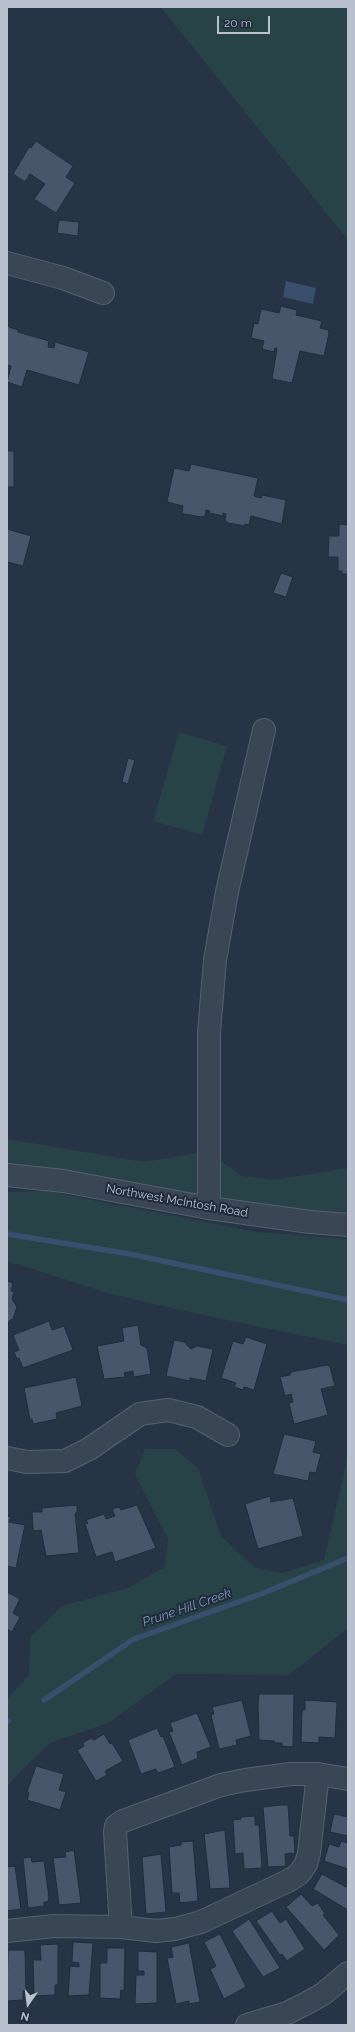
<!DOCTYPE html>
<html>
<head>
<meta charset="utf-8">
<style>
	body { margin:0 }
	#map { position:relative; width:355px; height:2032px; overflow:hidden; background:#263446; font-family:Raleway,sans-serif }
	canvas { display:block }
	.frame { position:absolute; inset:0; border:8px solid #b9c1ce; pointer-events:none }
	.north { position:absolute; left:8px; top:1984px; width:40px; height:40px; -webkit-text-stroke:3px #1f2a3b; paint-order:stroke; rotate:194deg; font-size:11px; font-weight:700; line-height:16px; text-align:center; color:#b9c1ce }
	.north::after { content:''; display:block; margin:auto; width:14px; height:18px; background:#b9c1ce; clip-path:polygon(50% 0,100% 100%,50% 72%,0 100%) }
	.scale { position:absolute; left:217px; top:16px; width:53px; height:18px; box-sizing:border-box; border:2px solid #b9c1ce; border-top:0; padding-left:5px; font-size:12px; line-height:14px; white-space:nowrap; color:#b9c1ce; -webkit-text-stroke:3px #1f2a3b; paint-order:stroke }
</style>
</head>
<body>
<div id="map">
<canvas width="355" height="2032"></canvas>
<div class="frame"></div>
<div class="north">N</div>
<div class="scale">20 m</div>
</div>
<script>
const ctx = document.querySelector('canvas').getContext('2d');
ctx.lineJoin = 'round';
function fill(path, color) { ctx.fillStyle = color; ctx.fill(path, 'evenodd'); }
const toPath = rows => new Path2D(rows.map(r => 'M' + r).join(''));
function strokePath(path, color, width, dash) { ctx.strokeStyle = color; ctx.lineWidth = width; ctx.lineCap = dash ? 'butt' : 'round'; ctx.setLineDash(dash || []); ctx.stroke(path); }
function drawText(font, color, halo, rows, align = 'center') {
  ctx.font = font + ' Raleway,sans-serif'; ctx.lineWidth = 4; ctx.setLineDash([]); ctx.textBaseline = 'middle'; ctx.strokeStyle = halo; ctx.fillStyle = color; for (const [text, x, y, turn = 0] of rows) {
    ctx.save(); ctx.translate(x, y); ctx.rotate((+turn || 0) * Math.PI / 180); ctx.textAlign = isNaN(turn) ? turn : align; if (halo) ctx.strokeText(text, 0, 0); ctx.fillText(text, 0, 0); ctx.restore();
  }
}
const green = toPath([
	[160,7,348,7,348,240,163,10],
	[179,732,227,746,202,835,153,821],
	[7,1139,144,1162,204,1152,204,1201,132,1187,72,1171,7,1166],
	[214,1156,242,1176,275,1180,348,1168,348,1217,214,1203],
	[46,1191,257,1232,348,1239,348,1345,179,1310,108,1293,7,1261,7,1192],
	[145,1449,175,1449,198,1468,221,1536,255,1568,282,1573,324,1560,348,1455,348,1628,289,1675,176,1674,108,1723,50,1743,15,1777,7,1787,7,1699,29,1675,30,1637,62,1606,128,1588,165,1567,168,1539,135,1474]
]);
const water = toPath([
	[286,281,316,288,313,304,283,297]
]);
const stream = toPath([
	[7,1234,130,1254,348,1300],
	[44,1700,134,1639,261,1594,348,1558],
	[7,1722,8,1721]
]);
const building = toPath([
	[36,141,73,166,66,177,75,183,56,213,34,199,45,184,30,174,25,182,13,174,29,147,31,148,36,141],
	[59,220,79,222,78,236,57,233,59,220],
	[281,306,297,310,296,315,322,321,320,328,328,330,329,333,324,356,300,351,292,383,272,379,277,348,275,348,274,352,262,349,264,341,251,338,254,323,258,324,261,309,279,313,281,306],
	[7,322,9,327,18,330,18,332,49,341,48,347,54,348,55,342,89,352,79,385,27,370,22,387,7,382,11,366,7,365,7,322],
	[7,451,14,451,14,487,7,487,7,451],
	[191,464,258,478,254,496,261,498,262,495,286,500,282,524,251,516,249,525,245,524,245,526,228,523,225,520,226,514,223,513,223,516,209,513,210,511,206,510,205,516,201,517,184,514,182,512,183,506,167,502,174,468,189,471,191,464],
	[339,524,348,525,348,574,342,574,342,571,338,571,338,557,328,557,329,536,339,536,339,524],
	[7,529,31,536,23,566,7,562,7,529],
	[281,573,293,577,286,597,273,593,281,573],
	[128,758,135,760,128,784,122,782,128,758],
	[7,1281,13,1283,11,1291,14,1292,12,1299,17,1307,13,1319,9,1321,7,1328,7,1281],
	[49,1321,52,1330,64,1326,73,1350,23,1368,19,1358,17,1359,14,1352,19,1350,13,1335,49,1321],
	[138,1325,141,1345,147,1348,151,1374,134,1377,133,1371,124,1373,125,1377,104,1379,97,1346,124,1341,122,1328,138,1325],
	[246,1337,267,1344,254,1390,244,1387,243,1390,234,1387,236,1383,221,1378,233,1341,243,1344,246,1337],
	[174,1340,184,1342,191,1349,197,1346,213,1349,206,1381,190,1378,190,1381,166,1376,174,1340],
	[327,1365,330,1367,335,1386,321,1389,328,1415,294,1424,289,1403,293,1402,291,1394,285,1396,280,1377,290,1375,291,1372,327,1365],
	[76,1377,82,1406,56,1413,57,1419,33,1424,32,1419,30,1420,24,1388,76,1377],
	[284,1434,316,1441,313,1452,321,1454,316,1473,310,1472,308,1481,273,1474,284,1434],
	[270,1496,271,1502,293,1498,303,1536,258,1549,245,1504,270,1496],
	[77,1505,77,1513,75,1513,79,1553,46,1556,41,1530,34,1531,33,1529,32,1512,42,1512,42,1508,77,1505],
	[137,1505,156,1548,115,1562,112,1552,96,1557,85,1524,88,1523,86,1520,104,1514,106,1519,115,1516,112,1509,119,1507,121,1510,137,1505],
	[7,1516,11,1517,9,1522,25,1525,16,1568,7,1566,7,1516],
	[7,1592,20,1599,13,1613,20,1617,12,1632,7,1629,7,1592],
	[259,1694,294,1694,293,1747,282,1746,282,1743,275,1743,274,1741,259,1740,258,1705,259,1694],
	[242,1700,251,1736,236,1740,237,1745,219,1749,211,1715,214,1714,212,1707,242,1700],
	[305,1700,337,1702,335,1738,319,1737,319,1743,301,1742,302,1710,305,1710,305,1700],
	[197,1713,211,1747,197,1752,198,1758,182,1765,169,1732,173,1731,170,1723,197,1713],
	[157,1728,161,1737,163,1736,175,1767,158,1773,156,1769,141,1774,128,1740,157,1728],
	[104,1734,110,1744,112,1743,123,1761,105,1771,107,1775,96,1781,77,1750,84,1746,83,1743,91,1738,94,1740,104,1734],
	[36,1766,64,1774,59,1790,66,1792,60,1810,27,1800,29,1793,27,1792,36,1766],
	[280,1805,288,1805,290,1836,294,1836,295,1853,285,1854,286,1866,268,1867,263,1807,280,1805],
	[334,1814,348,1817,348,1836,330,1832,334,1814],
	[255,1816,255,1825,259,1825,262,1868,244,1869,243,1853,235,1854,233,1820,241,1819,241,1817,255,1816],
	[225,1830,230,1888,210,1889,204,1834,225,1830],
	[193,1841,198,1901,180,1903,179,1893,172,1893,169,1847,181,1845,181,1842,193,1841],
	[341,1841,348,1843,348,1869,324,1861,329,1844,339,1847,341,1841],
	[74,1850,81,1903,59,1905,53,1858,66,1857,65,1852,74,1850],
	[161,1854,166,1912,146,1914,142,1857,161,1854],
	[31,1857,32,1862,44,1861,49,1897,48,1902,44,1902,44,1906,28,1908,23,1858,31,1857],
	[15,1866,21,1909,7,1911,7,1867,15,1866],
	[322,1874,346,1887,348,1884,348,1910,313,1889,322,1874],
	[301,1894,312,1906,318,1903,325,1914,323,1915,339,1935,324,1950,286,1907,301,1894],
	[272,1911,280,1923,286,1919,305,1949,287,1961,282,1954,280,1955,256,1921,272,1911],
	[249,1919,280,1968,263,1977,232,1931,249,1919],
	[220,1934,246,1987,224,1999,210,1969,216,1966,204,1942,220,1934],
	[73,1942,93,1943,89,1995,68,1996,70,1966,79,1967,79,1963,72,1962,73,1942],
	[189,1943,200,2002,189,2004,189,2001,176,2004,167,1958,173,1957,171,1947,189,1943],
	[58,1944,58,1985,55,1985,55,1995,34,1996,33,1960,41,1960,40,1945,58,1944],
	[107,1948,125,1948,124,1990,121,1990,120,1999,100,1998,100,1963,107,1963,107,1948],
	[8,1950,25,1950,26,1991,23,1991,23,2000,7,2001,8,1950],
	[138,1951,157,1952,157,2003,135,2004,136,1975,144,1975,144,1971,138,1971,138,1951]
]);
const minor = toPath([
	[7,263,63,278,103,293],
	[209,1208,209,1033,215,960,227,892,264,730],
	[7,1458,27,1462,65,1461,89,1449,140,1414,168,1410,197,1417,228,1435],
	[121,1927,115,1832,116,1826,123,1821,221,1785,245,1780,291,1774,318,1774,348,1779],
	[7,1931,54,1926,121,1927,156,1931,175,1929,201,1922,288,1881,299,1874,306,1864,309,1853,318,1774],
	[247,2025,287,2013,305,2004,323,1994,348,1973]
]);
const tertiary = toPath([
	[7,1175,63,1181,209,1208,310,1222,348,1225]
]);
const streetNames = [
	["Northwest McIntosh Road",177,1201,10]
];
const waterNames = [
	["Prune Hill Creek",187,1608,-19]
];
fill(green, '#284347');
fill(water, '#394f6e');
strokePath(stream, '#394f6e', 5.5);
fill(building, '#48556a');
strokePath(building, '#212c3d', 1);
strokePath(minor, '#566170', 24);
strokePath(tertiary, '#566170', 24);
strokePath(minor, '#3b4655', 22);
strokePath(tertiary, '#3b4655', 22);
drawText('12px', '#b9c1ce', '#1f2a3b', streetNames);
drawText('italic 13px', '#7e97b7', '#1f2a3b', waterNames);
</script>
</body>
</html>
